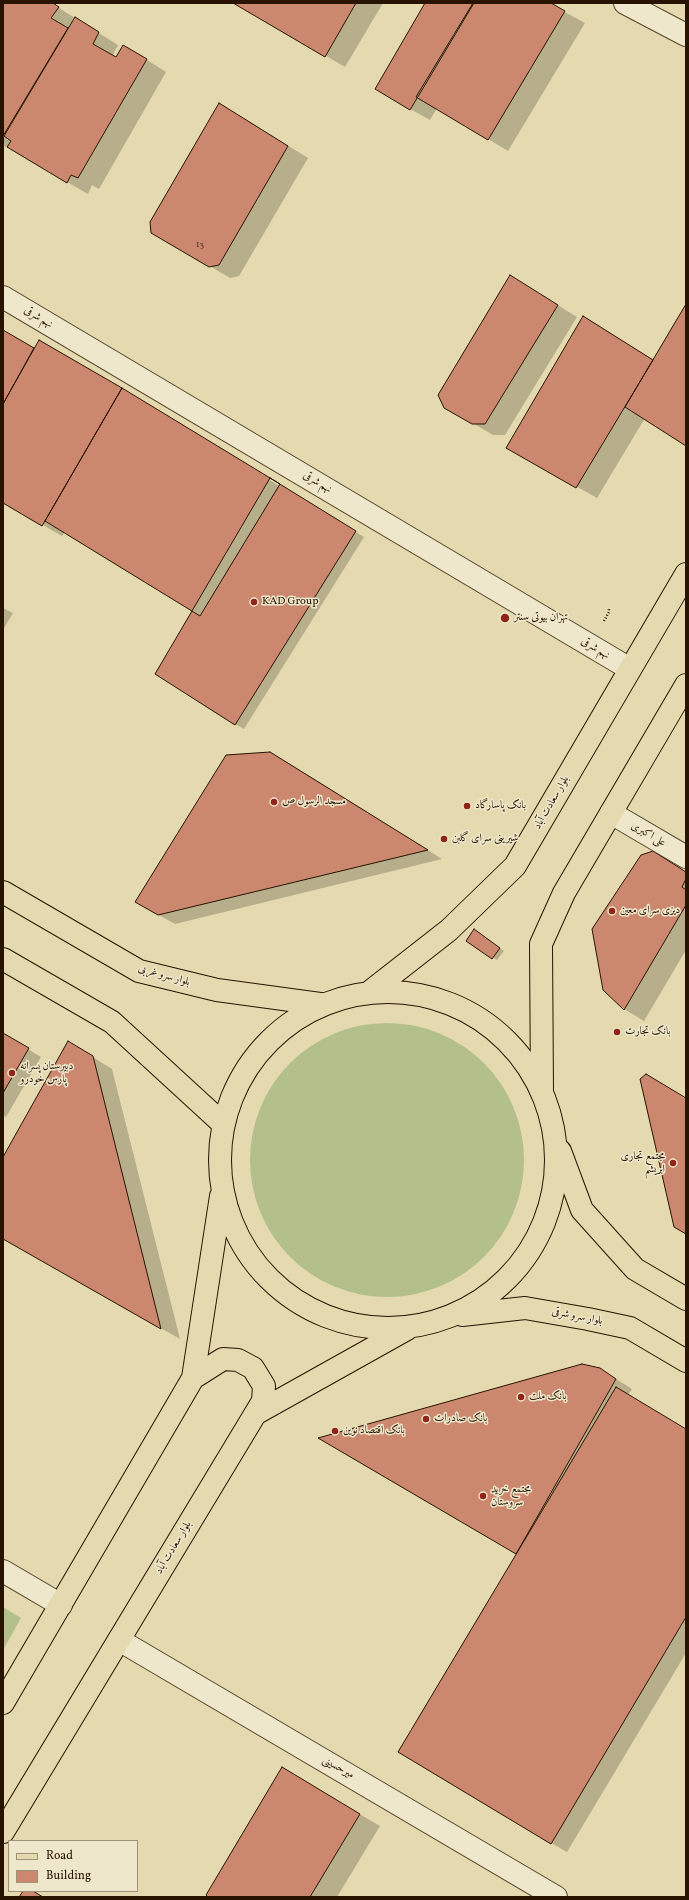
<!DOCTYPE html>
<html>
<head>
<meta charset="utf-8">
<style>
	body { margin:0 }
	#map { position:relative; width:689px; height:1900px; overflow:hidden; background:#e5daaf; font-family:Vollkorn,serif }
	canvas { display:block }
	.frame { position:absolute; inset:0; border:4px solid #271300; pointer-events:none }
	.legend { position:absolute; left:8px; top:1840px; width:130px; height:52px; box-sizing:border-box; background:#eee7cb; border:1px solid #9e927a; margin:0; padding:5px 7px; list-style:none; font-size:12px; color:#271300 }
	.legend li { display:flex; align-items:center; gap:8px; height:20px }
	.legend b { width:20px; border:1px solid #9e927a }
</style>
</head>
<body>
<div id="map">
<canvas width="689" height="1900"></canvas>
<div class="frame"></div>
<ul class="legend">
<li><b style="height:5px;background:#e5daaf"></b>Road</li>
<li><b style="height:11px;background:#cb886f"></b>Building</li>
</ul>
</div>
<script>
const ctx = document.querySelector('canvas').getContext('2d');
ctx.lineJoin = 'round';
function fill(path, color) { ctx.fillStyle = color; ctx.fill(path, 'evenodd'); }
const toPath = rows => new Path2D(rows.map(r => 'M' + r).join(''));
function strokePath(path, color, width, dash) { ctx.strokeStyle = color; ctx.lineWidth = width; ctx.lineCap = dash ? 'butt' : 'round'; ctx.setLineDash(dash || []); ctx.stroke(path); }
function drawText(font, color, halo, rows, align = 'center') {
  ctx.font = font + ' Vollkorn,Amiri,serif'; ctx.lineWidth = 3; ctx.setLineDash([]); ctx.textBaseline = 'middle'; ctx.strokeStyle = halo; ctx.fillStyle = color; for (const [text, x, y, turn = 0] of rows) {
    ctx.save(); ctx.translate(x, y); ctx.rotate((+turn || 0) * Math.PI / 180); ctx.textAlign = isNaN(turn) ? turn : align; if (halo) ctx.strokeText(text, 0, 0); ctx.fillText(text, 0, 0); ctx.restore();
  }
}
const green = toPath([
	'250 1160a137 137 0 1 1 274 0a137 137 0 1 1-274 0Z',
	[3,1607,21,1618,3,1650]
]);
const shadow = toPath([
	[3,3,51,3,118,45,113,55,117,58,144,58,166,72,99,189,92,185,88,194,3,145],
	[235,3,383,3,345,67],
	[426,3,548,3,585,23,508,151,437,108,430,120,410,109],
	[240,116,308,158,239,276,230,278,152,232],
	[530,288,577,317,505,435,493,435,445,407],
	[686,306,686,445,645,418,597,498,508,448,583,317,654,360],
	[3,331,35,349,59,353,364,537,244,729,235,724,194,611,65,532,62,536,3,502],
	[3,608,13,613,3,630],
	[270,753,287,762,442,859,175,924,159,915],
	[686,872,686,950,644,1021,624,1009],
	[479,933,504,951,497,960,468,940],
	[3,1034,41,1057,6,1117,3,1115],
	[88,1054,112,1069,180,1339,3,1238,3,1159],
	[600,1369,632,1389,628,1395,686,1430,686,1653,567,1852,551,1843,517,1554,321,1438],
	[302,1780,380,1826,337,1897,210,1897]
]);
const building = toPath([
	[3,3,53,3,59,7,51,18,68,28,3,136,3,3],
	[233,3,356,3,325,57,233,3],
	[425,3,474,3,410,110,375,89,425,3],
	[473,3,551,3,565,11,488,140,416,97,473,3],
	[75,17,99,32,93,44,116,57,123,45,147,59,78,178,71,175,67,183,7,147,11,141,4,136,75,17],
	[219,103,288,146,219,265,209,267,151,233,150,222,219,103],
	[510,275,558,305,485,424,472,424,444,408,438,395,510,275],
	[686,304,686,446,625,407,686,304],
	[583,316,653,360,576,488,506,448,583,316],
	[3,330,34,348,3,404,3,330],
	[39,340,122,388,42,526,3,503,3,404,39,340],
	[122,388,280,484,200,616,45,521,122,388],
	[270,478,356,531,235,725,155,674,270,478],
	[270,752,428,850,158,915,135,902,226,755,270,752],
	[653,851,686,872,686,879,682,887,686,890,686,905,624,1010,603,990,592,929,641,855,653,851],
	[474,929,500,948,492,959,466,941,474,929],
	[3,1033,29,1048,3,1093,3,1033],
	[68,1041,93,1056,161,1329,3,1239,3,1157,68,1041],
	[646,1074,686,1098,686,1234,674,1227,640,1079,646,1074],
	[582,1364,600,1368,616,1379,516,1554,318,1438,582,1364],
	[616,1387,686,1429,686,1617,551,1844,398,1752,616,1387],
	[282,1767,360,1814,310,1897,208,1897,206,1895,282,1767],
	[23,1891,33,1891,43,1897,19,1897,23,1891]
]);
const path = toPath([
	[604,621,609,612,609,608]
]);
const minor = toPath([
	[625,3,686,35],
	[3,297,630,669],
	[611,813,686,857],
	[3,1571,61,1605],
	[119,1640,556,1897]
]);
const major = toPath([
	[3,892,139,971,217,990,320,1004],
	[3,959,112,1022,222,1123],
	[371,991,449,930,515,866,686,574],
	'220 1160a168 168 0 1 1 336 0a168 168 0 1 1-336 0Z',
	[542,1091,541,944,564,893,686,685],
	[560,1151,582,1210,635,1269,686,1299],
	[462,1315,525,1308,588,1319,630,1328,686,1361],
	[255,1414,407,1329],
	[3,1703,193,1378,221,1196],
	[3,1832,263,1401,264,1386,253,1368,238,1360,223,1359,193,1378]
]);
const markers = [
	[254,602,4,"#8f2418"],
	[505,618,5,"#8f2418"],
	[274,802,4,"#8f2418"],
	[467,806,4,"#8f2418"],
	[444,839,4,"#8f2418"],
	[612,911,4,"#8f2418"],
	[617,1032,4,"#8f2418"],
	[12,1073,4,"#8f2418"],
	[673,1163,4,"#8f2418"],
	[521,1397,4,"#8f2418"],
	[426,1419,4,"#8f2418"],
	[335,1431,4,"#8f2418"],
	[483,1496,4,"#8f2418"]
];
const numberNames = [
	["13",200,245]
];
const streetNames = [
	["نهم شرقی",38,318,31],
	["نهم شرقی",317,483,31],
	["نهم شرقی",595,649,31],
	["بلوار سعادت آباد",552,803,-60],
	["علی اکبری",648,835,30],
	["بلوار سرو غربی",164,976,16],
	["بلوار سرو شرقی",577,1317,11],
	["بلوار سعادت آباد",174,1548,-59],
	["میرحسینی",338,1768,30]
];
const poiNames = [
	["KAD Group",262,602],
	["تهران بیوتی سنتر",514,618],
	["مسجد الرسول ص",282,802],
	["بانک پاسارگاد",475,806],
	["شیرینی سرای گلبن",452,839],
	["دیزی سرای معین",620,911],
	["بانک تجارت",625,1032],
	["دبیرستان پسرانه",20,1067],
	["پارس خودرو",20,1080],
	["مجتمع تجاری",665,1157,"right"],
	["ابریشم",665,1170,"right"],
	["بانک ملت",529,1397],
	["بانک صادرات",434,1419],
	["بانک اقتصاد نوین",343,1431],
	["مجتمع خرید",491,1490],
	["سروستان",491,1503]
];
fill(green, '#b3c08c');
fill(shadow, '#0003');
fill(building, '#cb886f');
strokePath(building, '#271300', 1);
strokePath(minor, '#56452c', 24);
strokePath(major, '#271300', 24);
strokePath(path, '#271300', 2.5, [1, 2]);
strokePath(minor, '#eee7cb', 22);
strokePath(major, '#e5daaf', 22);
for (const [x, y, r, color] of markers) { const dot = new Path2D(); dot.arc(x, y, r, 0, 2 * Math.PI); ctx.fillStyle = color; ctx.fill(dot); strokePath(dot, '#eee7cb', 1.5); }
drawText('9px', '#50301c', null, numberNames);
drawText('11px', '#271300', '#eee7cb', streetNames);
drawText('11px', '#271300', '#eee7cb', poiNames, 'left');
</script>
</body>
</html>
